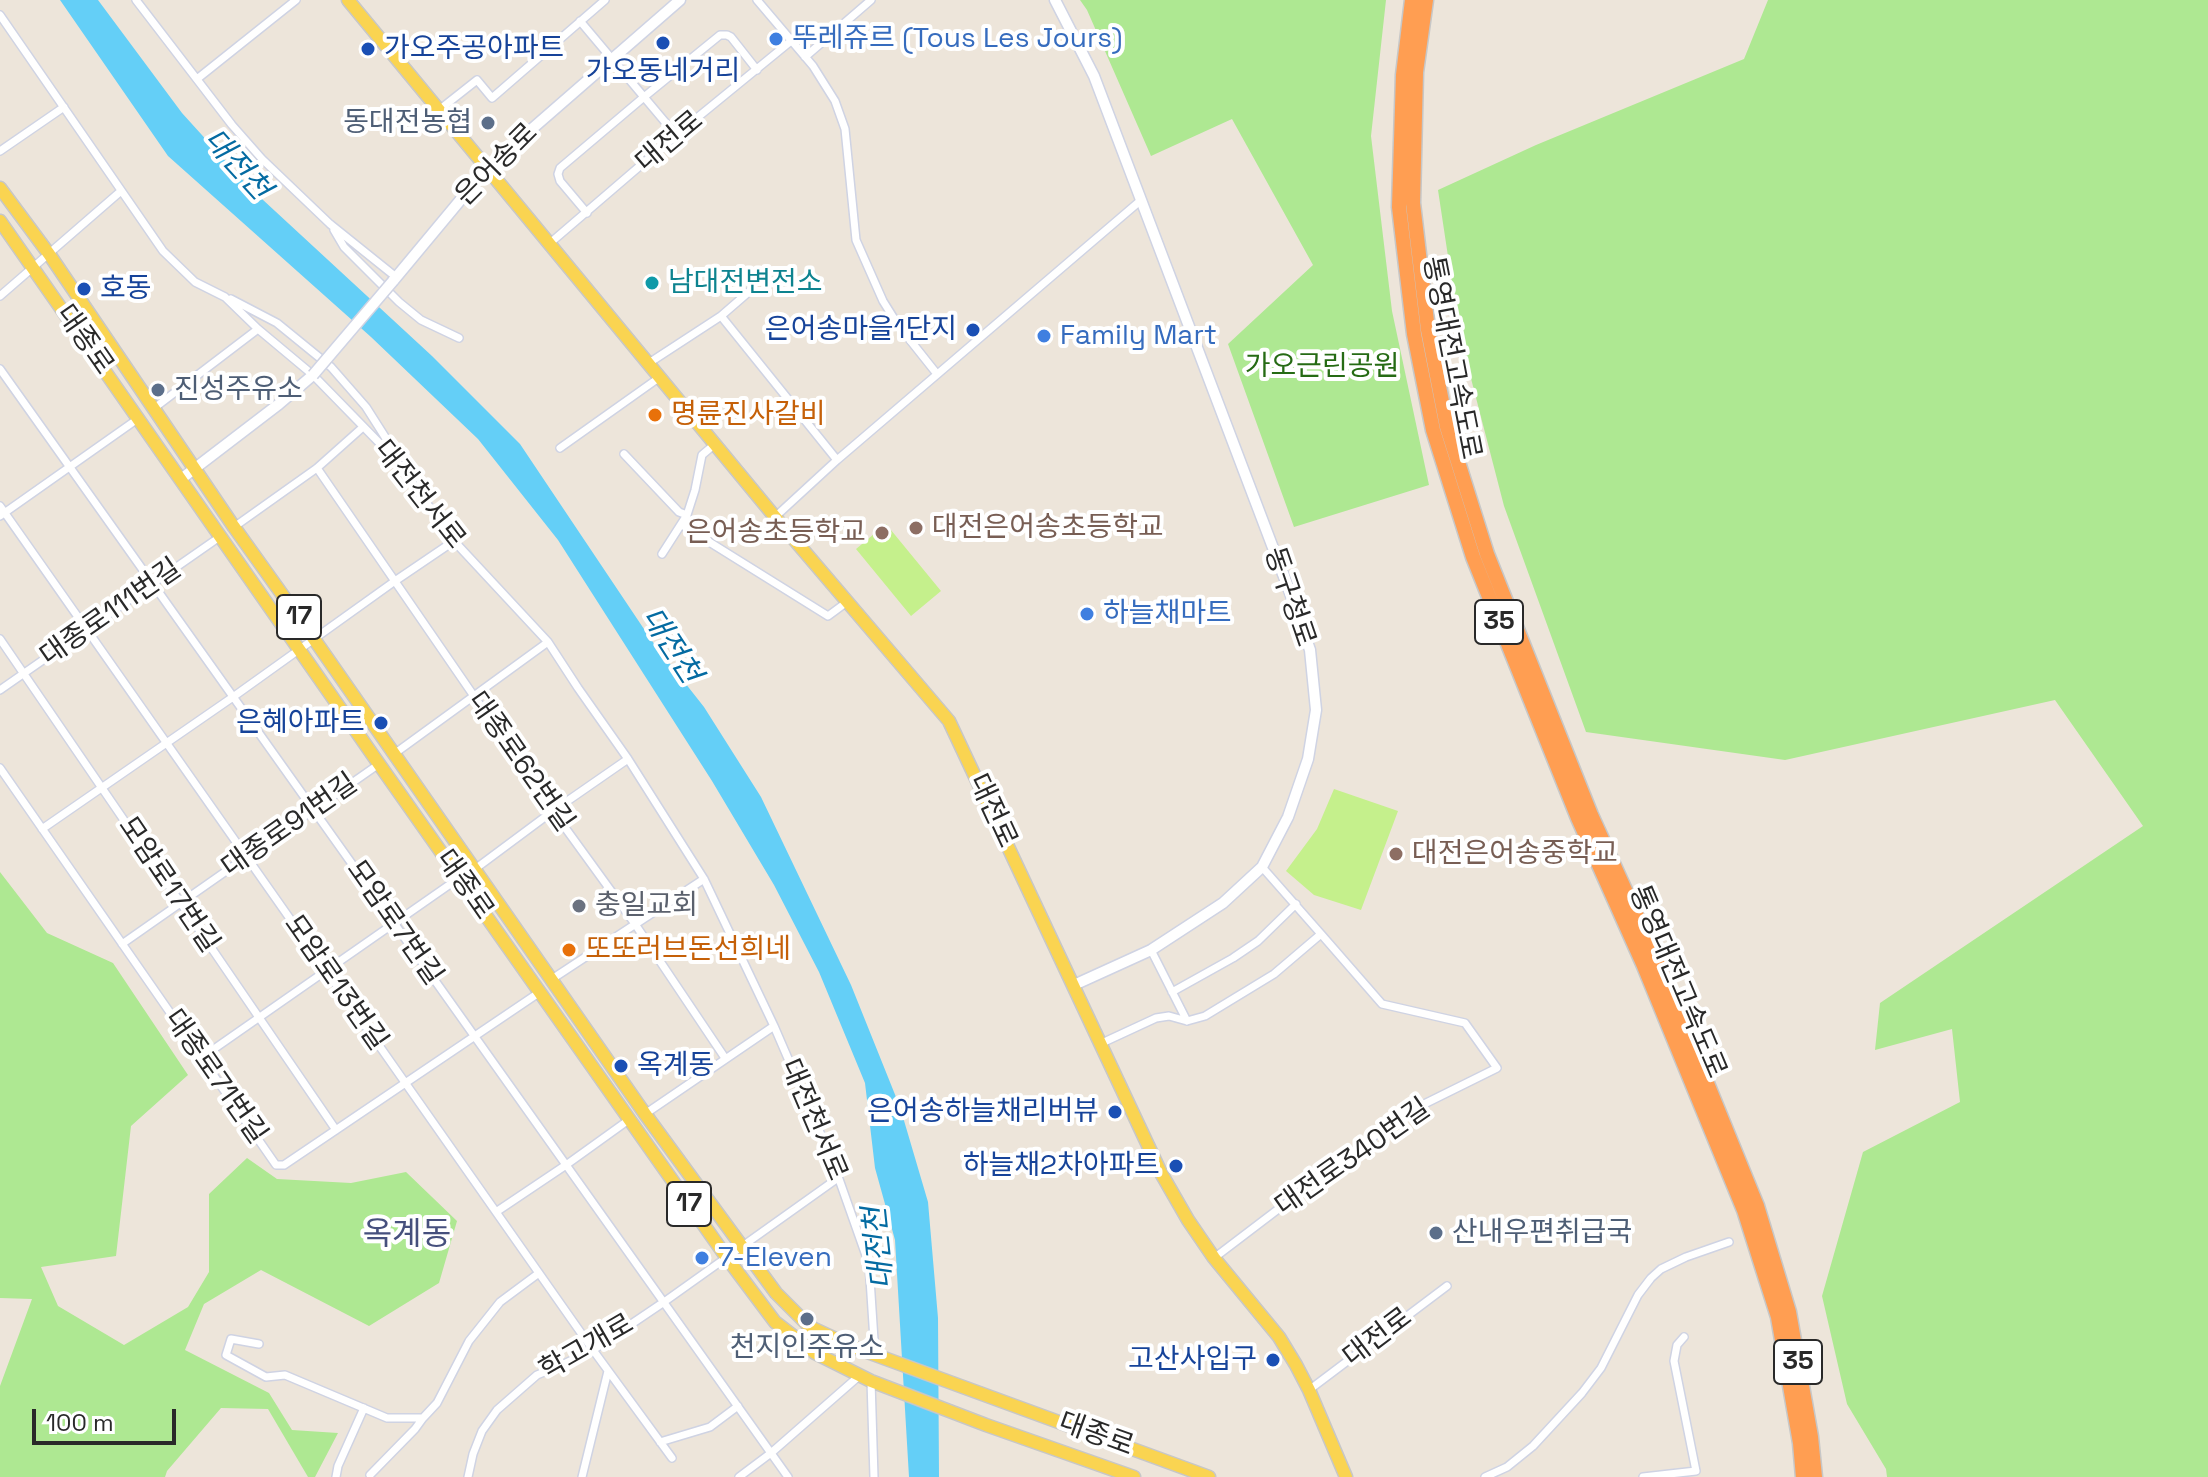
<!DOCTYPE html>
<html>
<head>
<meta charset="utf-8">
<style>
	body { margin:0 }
	#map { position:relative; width:2208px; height:1477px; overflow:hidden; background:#ede5da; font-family:"Space Grotesk",sans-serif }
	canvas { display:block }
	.scale { position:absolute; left:32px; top:1409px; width:144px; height:36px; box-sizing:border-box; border:4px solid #292929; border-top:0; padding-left:10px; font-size:24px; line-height:28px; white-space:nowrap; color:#292929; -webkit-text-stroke:6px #fff; paint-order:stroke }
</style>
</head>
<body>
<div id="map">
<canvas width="2208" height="1477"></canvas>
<div class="scale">100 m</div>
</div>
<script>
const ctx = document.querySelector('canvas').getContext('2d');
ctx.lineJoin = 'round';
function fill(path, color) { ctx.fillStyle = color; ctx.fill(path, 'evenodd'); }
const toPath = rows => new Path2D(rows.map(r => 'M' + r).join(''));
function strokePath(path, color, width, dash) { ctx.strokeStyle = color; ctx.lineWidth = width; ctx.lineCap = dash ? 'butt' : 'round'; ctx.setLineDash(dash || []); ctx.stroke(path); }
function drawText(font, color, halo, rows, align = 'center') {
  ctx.font = font + ' "Space Grotesk","Noto Sans KR",sans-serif'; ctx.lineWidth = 8; ctx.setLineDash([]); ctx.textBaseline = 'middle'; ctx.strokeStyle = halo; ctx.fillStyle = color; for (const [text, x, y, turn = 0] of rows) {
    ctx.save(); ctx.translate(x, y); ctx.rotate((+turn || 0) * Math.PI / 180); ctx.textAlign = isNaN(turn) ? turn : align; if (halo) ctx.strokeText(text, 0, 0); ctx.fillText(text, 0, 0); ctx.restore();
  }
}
const green = toPath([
	[1080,0,1386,0,1371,136,1392,311,1429,485,1294,527,1228,344,1313,265,1232,119,1151,156,1087,10],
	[1768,0,2208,0,2208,1477,1887,1477,1886,1469,1847,1404,1822,1296,1863,1152,1960,1102,1952,1029,1875,1050,1880,1003,2143,826,2055,700,1785,760,1586,732,1504,506,1460,336,1438,190,1536,145,1744,59],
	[0,872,47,933,113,963,188,1075,131,1126,116,1256,41,1267,58,1306,124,1345,188,1307,209,1272,209,1194,247,1158,277,1179,351,1183,406,1172,457,1221,439,1283,369,1326,261,1270,204,1304,185,1350,269,1393,292,1430,338,1433,315,1477,308,1477,268,1409,221,1408,167,1471,165,1477,0,1477,0,1386,32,1299,0,1298]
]);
const pitch = toPath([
	[886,524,941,591,911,616,856,549],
	[1334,789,1398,811,1361,910,1314,895,1286,871,1317,829]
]);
const water = toPath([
	[60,0,98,0,182,113,249,187,432,356,520,444,652,641,704,707,761,797,851,985,900,1107,928,1202,938,1318,939,1477,909,1477,895,1240,875,1168,865,1083,819,972,774,885,712,781,558,540,478,439,371,337,168,156]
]);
const minor = toPath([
	[136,0,232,125,262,159,330,224,396,277],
	[757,0,813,66,835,101,845,129,856,240,883,301,898,325,937,374],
	[0,15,163,251,195,282,225,297,258,329,313,375,395,459,454,541,548,642,578,688,628,759,704,879,774,1026,834,1165,869,1264,875,1355],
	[580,21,676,135],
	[805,57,871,0],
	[197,79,296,0],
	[439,110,477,80,492,98,605,0],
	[0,151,64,107],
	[587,213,560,181,558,174,560,168,644,97,720,35,727,35,731,37,757,70],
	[334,230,344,247,399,302,421,320,459,338],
	[549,244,676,135,791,41],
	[0,296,121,191],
	[231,299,277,323,331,367,366,407,387,440,392,453],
	[721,316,837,460],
	[649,363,721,316,751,290],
	[0,369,788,1477],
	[153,409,258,329],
	[560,448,660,377],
	[624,454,679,512,687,515],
	[317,468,553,811,635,924,725,1058],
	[0,506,593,1350,672,1458],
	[0,516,139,418],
	[775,517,837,460,1140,201],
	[682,525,828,616,847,602],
	[234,527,317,468,363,427],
	[662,554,687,515,695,490,702,455,715,444],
	[0,639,336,1130],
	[0,690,221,536],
	[394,754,548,642],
	[0,768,276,1165,284,1165,540,992],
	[42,829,233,697,395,581,454,541],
	[475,869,553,811,628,759],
	[122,944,379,764],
	[1151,950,1187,1021],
	[552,979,704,879],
	[1172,992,1233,958,1258,941,1296,904],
	[1102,1043,1156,1018,1169,1016,1187,1021,1205,1016,1274,974,1321,934,1262,867],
	[201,1058,459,878],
	[645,1114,774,1026],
	[496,1212,566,1165,630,1119],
	[1214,1258,1402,1115,1497,1068,1465,1023,1382,1004,1321,934],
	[259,1344,231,1339,226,1355,266,1377,285,1375,387,1418,423,1418,437,1403,469,1341,500,1302,539,1273],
	[871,1381,874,1477],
	[1309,1390,1447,1286],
	[660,1442,710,1427,738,1406],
	[370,1475,415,1429,423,1418],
	[336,1477,338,1466,364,1408],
	[468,1477,473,1454,482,1431,497,1410,537,1375,566,1363,593,1350,664,1302,838,1178],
	[582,1477,608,1371],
	[739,1477,771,1453,859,1376],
	[1485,1477,1507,1467,1533,1446,1582,1393,1601,1368,1638,1295,1651,1278,1661,1269,1686,1257,1729,1242],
	[1643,1477,1696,1471,1674,1361,1677,1345,1684,1337]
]);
const secondary = toPath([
	[1055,0,1094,76,1289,590,1310,650,1316,710,1308,759,1288,817,1262,867,1223,903,1151,950,1074,985],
	[393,281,487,168,680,0],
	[181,479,279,404,313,375]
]);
const primary = toPath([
	[348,0,775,517,949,721,1161,1173,1188,1220,1214,1258,1279,1337,1296,1365,1309,1390,1346,1477],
	[0,188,49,254,234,527,314,639,645,1114,776,1293,810,1327,851,1346,1209,1477],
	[0,221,379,764,727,1258,775,1322,815,1353,871,1381,986,1425,1134,1477]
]);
const motorway = toPath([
	[1412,0,1403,75,1399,207,1414,334,1433,430,1473,557,1578,818,1644,966,1744,1210,1778,1317,1800,1443,1803,1477],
	[1426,0,1416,72,1413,203,1428,330,1447,427,1487,554,1591,815,1658,963,1757,1206,1789,1312,1811,1437,1815,1477]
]);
const secondaryBridge = toPath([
	[313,375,393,281]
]);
const markers = [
	[776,39,8,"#3f7fe0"],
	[663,43,8,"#1a4fb4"],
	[368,49,8,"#1a4fb4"],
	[488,123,8,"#5c6f8a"],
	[652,283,8,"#0f9aa8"],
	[84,289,8,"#1a4fb4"],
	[973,330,8,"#1a4fb4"],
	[1044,336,8,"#3f7fe0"],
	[158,390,8,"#5c6f8a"],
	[655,415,8,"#e8710a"],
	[916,528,8,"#8d6e63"],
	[882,533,8,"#8d6e63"],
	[1087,614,8,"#3f7fe0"],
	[381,723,8,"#1a4fb4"],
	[1396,854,8,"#8d6e63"],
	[579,906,8,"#6b7280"],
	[569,950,8,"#e8710a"],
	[621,1066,8,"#1a4fb4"],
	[1115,1112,8,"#1a4fb4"],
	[1176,1166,8,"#1a4fb4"],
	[1436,1233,8,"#5c6f8a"],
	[702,1258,8,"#3f7fe0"],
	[807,1319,8,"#5c6f8a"],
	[1273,1360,8,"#1a4fb4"]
];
const shields = [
	[299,617,44],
	[1499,622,48],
	[689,1204,44],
	[1798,1362,48]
];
const shieldNames = [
	["17",299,617],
	["35",1499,622],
	["17",689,1204],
	["35",1798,1362]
];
const shopNames = [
	["뚜레쥬르 (Tous Les Jours)",792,39],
	["Family Mart",1060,336],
	["하늘채마트",1103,614],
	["7-Eleven",718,1258]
];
const transitNames = [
	["가오주공아파트",384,49,"left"],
	["가오동네거리",663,72,"center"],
	["호동",100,289,"left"],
	["은어송마을1단지",957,330],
	["은혜아파트",365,723],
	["옥계동",637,1066,"left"],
	["은어송하늘채리버뷰",1099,1112],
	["하늘채2차아파트",1160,1166],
	["고산사입구",1257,1360]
];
const serviceNames = [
	["동대전농협",472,123,"right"],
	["진성주유소",174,390],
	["산내우편취급국",1452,1233],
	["천지인주유소",807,1348,"center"]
];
const streetNames = [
	["대전로",670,142,-40],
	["은어송로",497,165,-45],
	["대종로",84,340,55],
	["통영대전고속도로",1451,358,79],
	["대전천서로",419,495,52],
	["동구청로",1289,597,71],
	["대종로111번길",111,613,-35],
	["대종로62번길",520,762,55],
	["대전로",992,811,65],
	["대종로91번길",290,826,-35],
	["모암로17번길",168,885,56],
	["대종로",464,885,55],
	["모암로7번길",394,923,55],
	["통영대전고속도로",1677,982,67],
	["모암로13번길",335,983,55],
	["대종로71번길",215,1077,55],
	["대전천서로",813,1120,67],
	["대전로340번길",1353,1158,-35],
	["대전로",1378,1338,-37],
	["학고개로",587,1348,-30],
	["대종로",1096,1435,20]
];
const cultureNames = [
	["남대전변전소",668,283]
];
const parkNames = [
	["가오근린공원",1322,367]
];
const foodNames = [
	["명륜진사갈비",671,415],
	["또또러브돈선희네",585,950]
];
const educationNames = [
	["대전은어송초등학교",932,528],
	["은어송초등학교",866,533,"right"],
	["대전은어송중학교",1412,854]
];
const worshipNames = [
	["충일교회",595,906]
];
const waterNames = [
	["대전천",236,165,48],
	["대전천",670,646,57],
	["대전천",880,1248,-96]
];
const quarterNames = [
	["옥계동",407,1235]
];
fill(green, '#aee892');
fill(pitch, '#c5f08c');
fill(water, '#64cff7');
strokePath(minor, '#cfd3e3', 10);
strokePath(secondary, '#cfd3e3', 13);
strokePath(primary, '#c7c7c7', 15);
strokePath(motorway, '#c7c7c7', 17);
strokePath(minor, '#fff', 7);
strokePath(secondary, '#fff', 10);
strokePath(primary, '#fad451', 12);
strokePath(motorway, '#ff9e52', 14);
strokePath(secondaryBridge, '#cfd3e3', 13, []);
strokePath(secondaryBridge, '#fff', 10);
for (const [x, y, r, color] of markers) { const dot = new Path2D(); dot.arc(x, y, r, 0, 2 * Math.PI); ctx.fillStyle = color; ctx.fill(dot); strokePath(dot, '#fff', 3); }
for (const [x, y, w] of shields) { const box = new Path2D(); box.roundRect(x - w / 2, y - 22, w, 44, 6); ctx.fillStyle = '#fff'; ctx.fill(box); strokePath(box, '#292929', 2); }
drawText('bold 26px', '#292929', null, shieldNames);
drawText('28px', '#366cbe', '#fff', shopNames, 'left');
drawText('28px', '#164399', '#fff', transitNames, 'right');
drawText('28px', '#4e5e75', '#fff', serviceNames, 'left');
drawText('28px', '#292929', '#fff', streetNames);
drawText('28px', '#0d838f', '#fff', cultureNames, 'left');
drawText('28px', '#266b14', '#fff', parkNames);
drawText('28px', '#c56008', '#fff', foodNames, 'left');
drawText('28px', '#785e54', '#fff', educationNames, 'left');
drawText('28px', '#5b616d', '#fff', worshipNames, 'left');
drawText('italic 30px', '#046ba2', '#fff', waterNames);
drawText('32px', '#46507d', '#fff', quarterNames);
</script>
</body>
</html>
